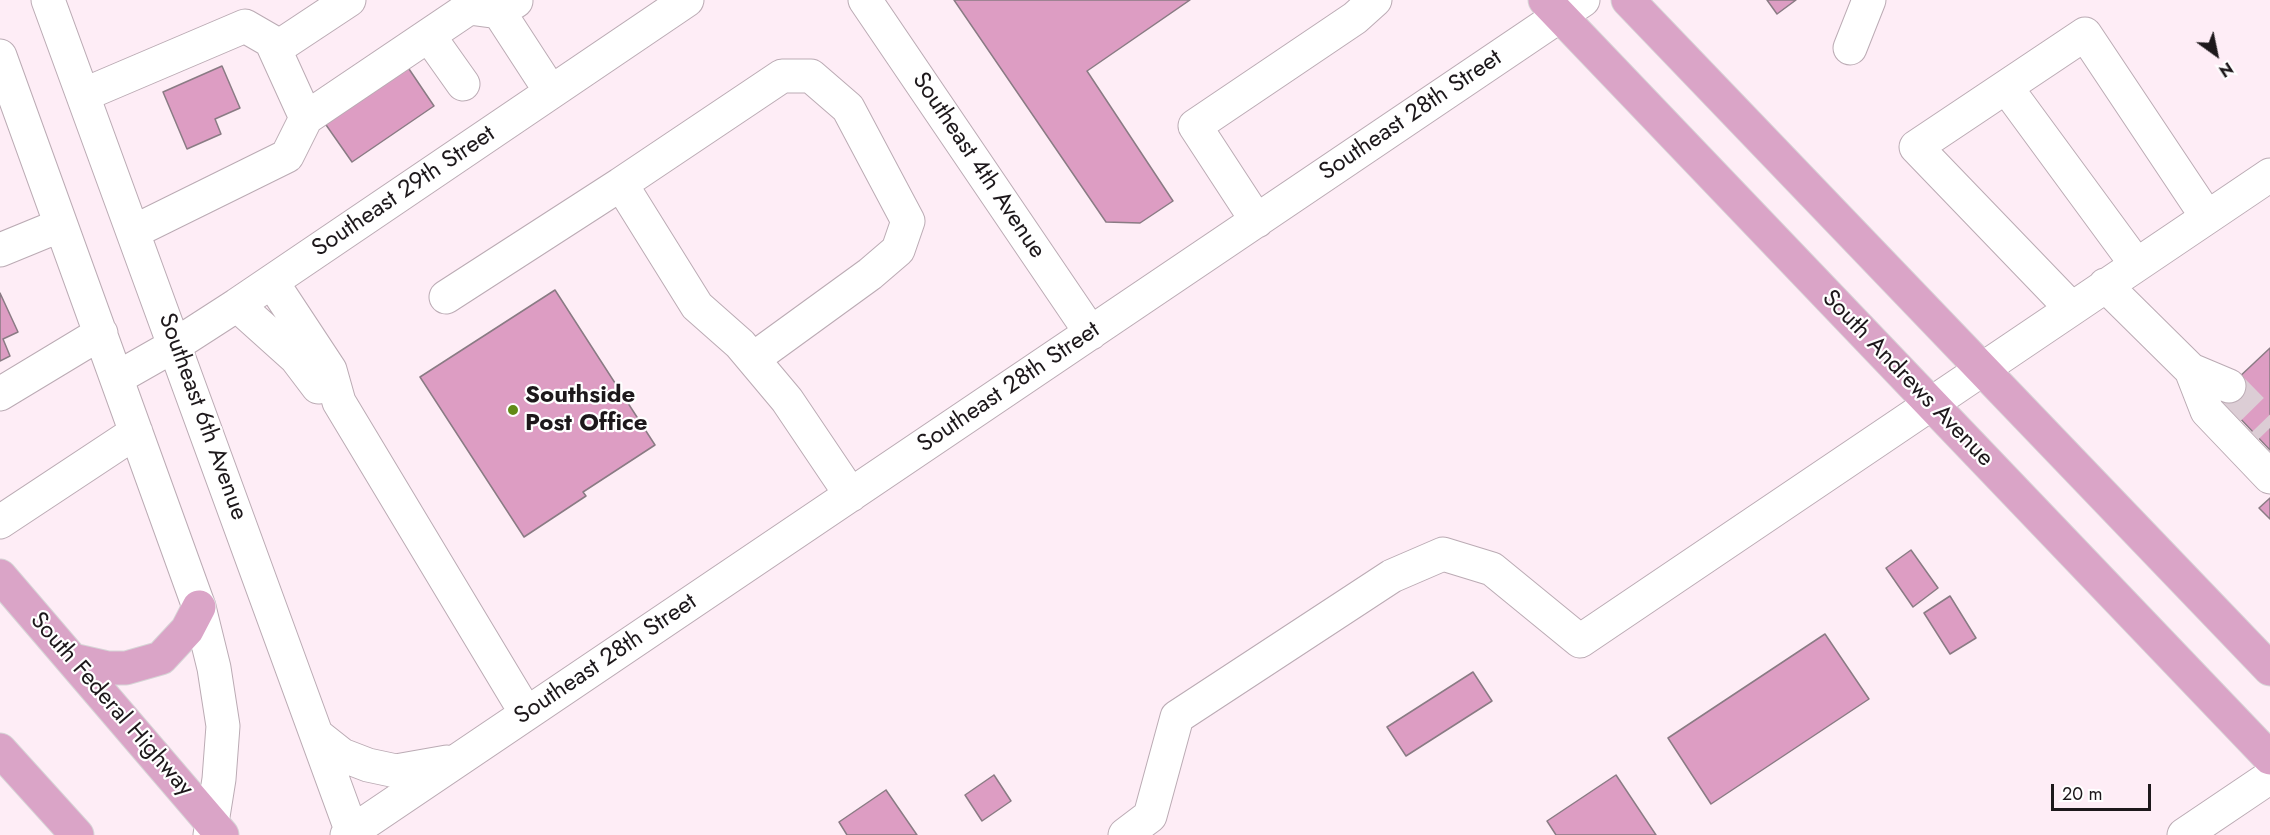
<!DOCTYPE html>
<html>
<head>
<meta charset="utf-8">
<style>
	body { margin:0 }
	#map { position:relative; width:2270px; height:835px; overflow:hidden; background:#feedf6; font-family:Jost,sans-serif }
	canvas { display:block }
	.north { position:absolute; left:2186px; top:24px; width:60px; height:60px; -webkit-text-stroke:4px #fff; paint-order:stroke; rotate:147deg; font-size:16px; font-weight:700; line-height:24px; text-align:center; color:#1d181b }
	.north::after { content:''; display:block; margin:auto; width:21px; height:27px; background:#1d181b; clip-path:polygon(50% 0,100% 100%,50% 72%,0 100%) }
	.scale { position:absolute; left:2051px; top:784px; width:100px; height:27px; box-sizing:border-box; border:3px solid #1d181b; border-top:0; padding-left:8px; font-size:18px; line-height:21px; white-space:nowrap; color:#1d181b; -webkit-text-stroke:4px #fff; paint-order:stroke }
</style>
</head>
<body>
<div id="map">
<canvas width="2270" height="835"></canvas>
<div class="north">N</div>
<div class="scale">20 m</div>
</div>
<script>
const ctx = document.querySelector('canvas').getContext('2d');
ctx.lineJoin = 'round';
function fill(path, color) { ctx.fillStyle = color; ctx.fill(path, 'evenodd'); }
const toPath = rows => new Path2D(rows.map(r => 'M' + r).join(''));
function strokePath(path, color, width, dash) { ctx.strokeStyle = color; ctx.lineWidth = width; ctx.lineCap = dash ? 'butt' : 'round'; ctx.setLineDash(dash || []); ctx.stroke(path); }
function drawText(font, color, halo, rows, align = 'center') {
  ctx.font = font + ' Jost,sans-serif'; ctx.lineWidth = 4.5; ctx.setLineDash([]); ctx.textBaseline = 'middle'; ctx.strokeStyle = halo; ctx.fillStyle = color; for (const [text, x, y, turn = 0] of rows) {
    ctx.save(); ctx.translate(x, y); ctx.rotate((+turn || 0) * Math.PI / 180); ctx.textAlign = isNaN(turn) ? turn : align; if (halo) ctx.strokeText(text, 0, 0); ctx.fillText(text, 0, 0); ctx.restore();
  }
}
const building = toPath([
	[954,0,1190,0,1087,71,1173,201,1140,223,1106,222,954,0],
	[1767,0,1796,0,1777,14,1767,0],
	[222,66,240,108,215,119,221,134,187,149,163,92,222,66],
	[407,66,434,106,352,162,324,122,407,66],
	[555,290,655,445,583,492,586,496,524,537,420,377,555,290],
	[0,293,18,332,3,339,10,356,0,361,0,293],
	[2270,348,2270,450,2219,396,2270,348],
	[2270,498,2270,519,2259,508,2270,498],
	[1911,550,1938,588,1913,607,1886,568,1911,550],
	[1950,596,1976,638,1950,654,1924,613,1950,596],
	[1825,634,1869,699,1711,804,1668,738,1825,634],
	[1473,672,1492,701,1406,756,1387,727,1473,672],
	[994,775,1011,801,982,821,965,795,994,775],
	[1616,775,1656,835,1556,835,1547,821,1616,775],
	[886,790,917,835,847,835,839,822,886,790]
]);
const minorTunnel = toPath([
	[2229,386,2270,428]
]);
const minor = toPath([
	[48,0,353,835],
	[865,0,1091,333],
	[516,1,499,12,551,92],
	[429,36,463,84],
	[1850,48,1869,0],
	[275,49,349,0],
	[0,56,199,607,214,668,223,726,219,779,210,835],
	[2006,87,2136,264],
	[83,95,245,26,271,41,306,118,287,156,133,232],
	[306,118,469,8,499,12,491,0],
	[1257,221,1195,126,1355,18,1375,0],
	[0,250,61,225],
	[272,282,330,370,339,402,526,713],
	[2105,285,2191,370,2229,386],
	[446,297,621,184],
	[237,305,296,358,318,387],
	[2071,308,1916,147,2085,34,2207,217],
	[753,359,870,274,898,250,908,221,848,108,811,76,782,76,621,184,697,306,740,344,787,400,851,495],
	[2191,370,2207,411,2270,477],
	[117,378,175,345,237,305,687,0],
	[0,394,101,333],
	[0,522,136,432],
	[318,736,342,755,368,765,396,771,447,762],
	[347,835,1583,0],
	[1125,835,1150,816,1177,717,1392,576,1443,554,1492,569,1580,641,2270,175],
	[2184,835,2270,777]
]);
const major = toPath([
	[1545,0,2270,758],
	[1628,0,2270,669],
	[0,576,222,835],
	[73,660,108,668,126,668,161,658,187,630,199,607],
	[0,750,77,835]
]);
const markers = [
	[513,410,6,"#618a16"]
];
const streetNames = [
	["Southeast 28th Street",1411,116,-34],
	["Southeast 4th Avenue",978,166,56],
	["Southeast 29th Street",404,192,-34],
	["South Andrews Avenue",1907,379,46],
	["Southeast 28th Street",1009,388,-34],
	["Southeast 6th Avenue",202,417,70],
	["Southeast 28th Street",606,660,-34],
	["South Federal Highway",111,705,49]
];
const poiNames = [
	["Southside",525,396],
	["Post Office",525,424]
];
fill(building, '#dd9dc3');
strokePath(building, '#8a7b84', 1.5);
strokePath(minorTunnel, '#dccdd5', 33, [33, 16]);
strokePath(minor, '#bbabb4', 35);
strokePath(major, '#d6d5d6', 35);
strokePath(minor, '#fff', 33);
strokePath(major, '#daa4c7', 33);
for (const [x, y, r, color] of markers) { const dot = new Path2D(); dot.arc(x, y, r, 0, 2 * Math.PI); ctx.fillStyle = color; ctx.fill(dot); strokePath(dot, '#fff', 2); }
drawText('24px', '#1d181b', '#fff', streetNames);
drawText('bold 24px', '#1d181b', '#fff', poiNames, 'left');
</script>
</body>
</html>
